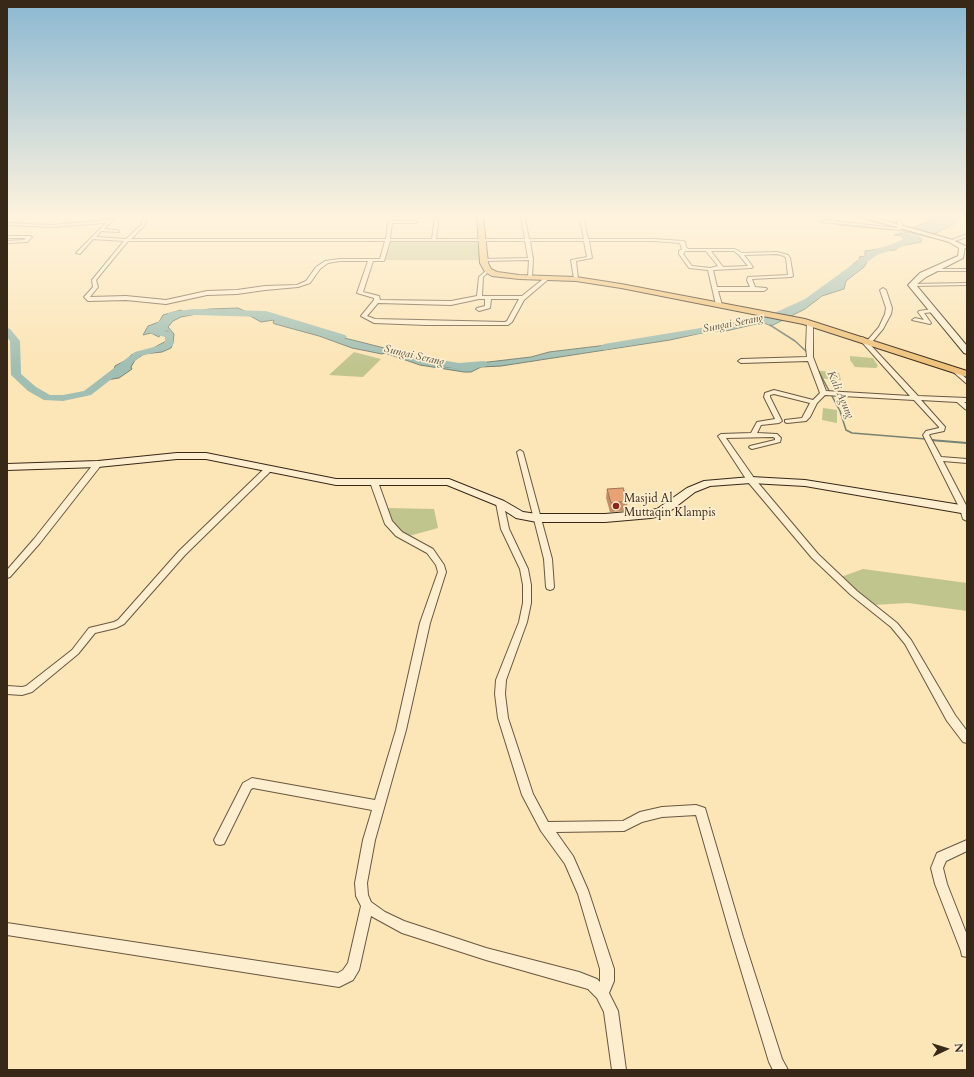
<!DOCTYPE html>
<html>
<head>
<meta charset="utf-8">
<style>
	body { margin:0 }
	#map { position:relative; width:974px; height:1077px; overflow:hidden; background:#fce5b6; font-family:Cardo,serif }
	canvas { display:block }
	.frame { position:absolute; inset:0; border:8px solid #382818; pointer-events:none }
	.north { position:absolute; left:926px; top:1029px; width:40px; height:40px; -webkit-text-stroke:3px #fdeed0; paint-order:stroke; rotate:86deg; font-size:11px; font-weight:700; line-height:16px; text-align:center; color:#382818 }
	.north::after { content:''; display:block; margin:auto; width:14px; height:18px; background:#382818; clip-path:polygon(50% 0,100% 100%,50% 72%,0 100%) }
</style>
</head>
<body>
<div id="map">
<canvas width="974" height="1077"></canvas>
<div class="frame"></div>
<div class="north">N</div>
</div>
<script>
const ctx = document.querySelector('canvas').getContext('2d');
ctx.lineJoin = 'round';
function fill(path, color) { ctx.fillStyle = color; ctx.fill(path, 'evenodd'); }
const toPath = rows => new Path2D(rows.map(r => 'M' + r).join(''));
function strokePath(path, color, width, dash) { ctx.strokeStyle = color; ctx.lineWidth = width; ctx.lineCap = dash ? 'butt' : 'round'; ctx.setLineDash(dash || []); ctx.stroke(path); }
function drawText(font, color, halo, rows, align = 'center') {
  ctx.font = font + ' Cardo,serif'; ctx.lineWidth = 3.5; ctx.setLineDash([]); ctx.textBaseline = 'middle'; ctx.strokeStyle = halo; ctx.fillStyle = color; for (const [text, x, y, turn = 0] of rows) {
    ctx.save(); ctx.translate(x, y); ctx.rotate((+turn || 0) * Math.PI / 180); ctx.textAlign = isNaN(turn) ? turn : align; if (halo) ctx.strokeText(text, 0, 0); ctx.fillText(text, 0, 0); ctx.restore();
  }
}
const green = toPath([
	[390,241,482,241,482,260,384,260],
	[354,352,381,359,363,377,329,375],
	[850,356,873,358,878,366,876,368,855,367,850,360],
	[814,370,839,373,841,380,817,378],
	[823,408,837,410,837,423,822,420],
	[387,508,434,509,438,528,409,536,401,532,391,520],
	[863,569,967,583,967,611,908,603,873,605,841,577]
]);
const water = toPath([
	[941,215,960,215,955,223,929,237,904,232,941,215],
	[901,233,922,239,921,242,900,246,895,250,873,252,864,267,846,281,844,289,822,296,805,309,771,326,764,323,756,324,726,331,711,331,670,340,501,366,481,367,471,372,464,372,420,365,385,353,382,354,352,348,319,336,275,324,273,323,274,320,261,322,243,312,212,311,181,317,173,321,168,327,174,334,173,343,171,348,162,352,144,354,135,360,131,367,132,369,119,378,100,381,114,370,115,366,128,359,131,355,139,352,144,353,168,340,171,334,167,331,161,332,159,337,151,333,143,335,148,326,159,322,163,315,181,310,186,313,209,309,238,308,256,316,272,315,301,324,305,328,404,353,403,354,413,360,446,367,460,368,471,364,531,357,549,352,640,341,680,333,734,327,763,319,786,315,785,314,788,311,820,294,827,284,835,280,840,275,845,276,854,263,860,259,859,257,865,256,865,251,878,249,893,250,892,244,895,246,910,242,904,239,902,236,894,235,901,233]
]);
const streamFar2 = toPath([
	[801,215,838,218,837,224,839,225,893,230],
	[901,231,908,231]
]);
const streamFar1 = toPath([
	[770,325,795,341,808,353],
	[819,372,840,411,846,430,852,433,926,439],
	[930,440,934,440]
]);
const stream = toPath([
	[930,440,967,443]
]);
const river = toPath([
	[945,215,954,215,904,246,877,255,811,303,766,322,604,350,599,347,604,344,761,318,781,310,805,299,871,251,898,242,945,215],
	[194,309,266,311,345,335,347,337,342,340,339,339,265,317,194,315,175,316,160,330,173,333,173,345,167,349,141,356,91,395,63,401,44,400,28,391,11,375,10,341,7,337,7,328,10,329,20,341,21,374,36,387,50,395,63,395,84,391,135,352,161,345,165,342,165,337,150,333,150,329,170,312,194,309],
	[391,349,416,356,459,363,484,361,489,364,484,367,459,369,415,362,388,354,388,350,391,349]
]);
const street = toPath([
	[113,215,118,215,104,229,117,230,119,231,119,232,101,231,96,237,126,239,142,224,142,220,145,215,149,215,146,220,145,225,131,239,386,239,389,215,393,215,392,221,415,221,417,222,415,223,392,223,390,239,432,239,435,215,439,215,436,239,525,239,521,218,526,215,532,215,525,219,529,239,584,239,579,215,583,215,588,239,654,239,683,241,685,242,686,247,688,249,735,249,742,253,777,252,788,255,790,258,793,276,791,277,752,279,755,287,766,288,767,289,764,291,718,291,722,305,719,307,716,305,708,270,689,268,679,254,679,251,682,249,680,243,654,241,589,241,592,258,576,261,578,279,576,280,574,279,571,260,587,257,584,241,530,241,533,259,532,277,530,278,528,277,529,260,484,261,482,260,484,259,528,258,525,241,390,241,384,261,373,261,363,292,379,296,380,300,451,301,477,296,479,277,488,269,490,270,483,277,482,296,522,296,547,276,551,277,524,300,512,322,508,325,426,325,374,323,361,316,374,300,374,298,357,293,368,261,340,261,328,263,320,269,310,283,298,287,265,290,237,294,207,295,166,304,126,300,88,301,84,297,93,287,92,280,124,241,93,239,80,254,76,253,106,223,51,227,7,225,7,223,51,225,109,220,113,215],
	[128,241,385,241,380,259,340,259,325,261,316,267,306,281,297,285,265,286,237,290,207,291,166,300,126,296,90,297,98,287,96,280,128,241],
	[685,251,706,251,718,266,710,268,692,266,683,254,685,251],
	[711,251,734,251,739,255,748,266,723,267,711,251],
	[777,254,784,256,786,258,788,275,748,277,747,280,750,287,717,287,713,270,751,268,753,267,744,255,777,254],
	[479,299,485,299,485,306,477,308,476,309,479,311,490,308,491,299,519,299,507,321,505,322,375,319,367,316,378,303,451,305,479,299],
	[895,215,899,215,903,227,900,230,823,222,821,221,823,220,897,228,899,227,895,215],
	[967,234,967,237,951,242,949,241,967,234],
	[7,236,30,236,32,237,27,242,7,243,7,241,24,240,26,238,7,238,7,236],
	[961,246,967,246,967,248,961,248,961,246],
	[932,269,967,269,967,271,934,271,932,270,932,269],
	[967,283,967,285,912,286,910,285,912,284,967,283],
	[883,288,886,290,892,308,891,314,883,329,872,342,868,342,867,341,879,327,885,314,886,308,880,290,883,288],
	[933,309,935,310,935,312,924,313,931,323,930,324,912,320,915,318,924,320,918,312,919,311,933,309],
	[810,322,813,324,813,357,826,391,910,396,860,340,860,338,862,337,864,338,918,396,967,398,967,402,964,402,967,404,967,410,965,409,957,402,921,400,945,427,944,431,930,434,929,435,941,457,967,459,967,463,943,461,967,507,967,521,963,519,960,509,923,435,926,431,939,428,939,427,914,400,825,395,817,403,810,417,806,421,787,423,785,422,785,420,802,418,810,403,774,394,770,395,770,397,782,421,779,423,761,425,757,433,777,434,781,438,780,442,752,449,750,448,749,447,750,446,775,440,775,438,773,437,726,438,754,478,818,554,857,591,897,623,911,640,955,715,967,731,967,743,963,742,947,721,905,644,891,627,851,595,812,558,748,482,718,436,721,434,751,433,757,422,775,419,764,397,765,393,774,390,813,400,820,393,808,361,741,363,738,361,741,359,807,357,806,347,807,324,810,322],
	[953,367,967,379,967,384,951,370,950,369,953,367],
	[520,450,523,452,552,559,554,587,553,589,550,590,547,589,546,587,544,559,517,452,520,450],
	[95,462,98,462,102,464,40,543,10,577,7,578,7,570,34,539,95,462],
	[266,467,269,467,273,469,185,555,124,624,116,628,95,633,78,654,32,692,22,695,7,694,7,686,22,687,26,686,72,650,89,628,114,622,118,620,179,551,266,467],
	[371,480,377,480,378,482,392,521,402,532,433,549,444,565,446,572,430,623,406,730,375,840,367,883,368,895,371,902,385,912,404,921,486,948,579,972,597,979,600,982,600,969,578,894,565,864,541,831,522,795,498,718,495,694,496,680,519,622,523,603,523,585,520,569,501,529,496,503,497,501,503,501,509,529,528,569,531,585,531,603,527,622,506,680,505,694,508,718,533,794,548,822,623,821,640,812,662,807,696,805,705,808,743,937,782,1059,788,1070,773,1070,769,1062,731,937,696,815,662,817,642,822,624,831,556,832,573,856,588,890,614,969,614,981,609,993,618,1011,626,1070,612,1070,604,1012,597,998,588,989,486,960,402,933,371,916,359,970,353,980,339,987,7,935,7,923,338,973,343,970,348,963,361,906,356,896,355,883,363,840,372,810,253,788,251,789,224,844,220,845,216,844,214,840,243,783,252,778,375,800,396,730,420,623,438,572,436,565,427,553,396,536,385,524,370,482,371,480],
	[967,840,967,851,946,861,943,868,947,884,967,935,967,957,962,956,961,951,935,884,931,868,937,853,967,840]
]);
const secondary = toPath([
	[854,215,865,215,953,240,965,246,963,258,926,277,916,285,967,346,967,354,964,353,908,285,920,273,958,256,959,248,949,242,854,215],
	[177,453,206,453,336,479,449,479,504,501,523,512,537,514,605,514,651,510,657,509,687,488,704,481,751,477,805,480,967,506,967,514,805,486,751,483,710,486,695,492,665,515,651,518,605,522,537,522,516,518,496,505,447,485,336,485,206,459,177,459,98,467,7,470,7,464,98,461,177,453]
]);
const primary = toPath([
	[477,215,483,215,488,263,491,269,497,272,519,275,576,277,621,284,805,319,967,371,967,377,803,324,621,288,576,281,519,279,492,276,485,272,480,263,477,215]
]);
const wall = toPath([
	[607,489,628,501,626,511,610,512,606,498]
]);
const building = toPath([
	[623,488,628,501,611,503,607,489,623,488]
]);
const markers = [
	[616,506,4,"#8f2418"]
];
const farWaternames = [
	["Sungai Serang",733,324,-11],
	["Sungai Serang",414,356,13],
	["Kali Agung",840,395,66]
];
const poiNames = [
	["Masjid Al",624,499],
	["Muttaqin Klampis",624,513]
];
fill(green, '#c0c48d');
fill(water, '#a0beb2');
strokePath(water, '#768274', 1);
strokePath(streamFar2, '#768274', 1);
strokePath(streamFar1, '#768274', 1.5);
strokePath(stream, '#768274', 2);
fill(river, '#a0beb2');
strokePath(street, '#695740', 2);
strokePath(secondary, '#382818', 2);
strokePath(primary, '#382818', 2);
fill(street, '#fdeed0');
fill(secondary, '#fdeed0');
fill(primary, '#eec27b');
fill(wall, '#c68d65');
fill(building, '#e6a475');
strokePath(building, '#a17352', 1);
const sky = ctx.createLinearGradient(0, 0, 0, 366);
sky.addColorStop(0, '#8bb8d2');
sky.addColorStop(0.59, '#fef3de');
sky.addColorStop(1, '#fef3de00');
ctx.fillStyle = sky;
ctx.fillRect(0, 0, 974, 366);
for (const [x, y, r, color] of markers) { const dot = new Path2D(); dot.arc(x, y, r, 0, 2 * Math.PI); ctx.fillStyle = color; ctx.fill(dot); strokePath(dot, '#fdeed0', 1.5); }
drawText('italic 11px', '#575546', '#fdeed0', farWaternames);
drawText('12px', '#382818', '#fdeed0', poiNames, 'left');
</script>
</body>
</html>
